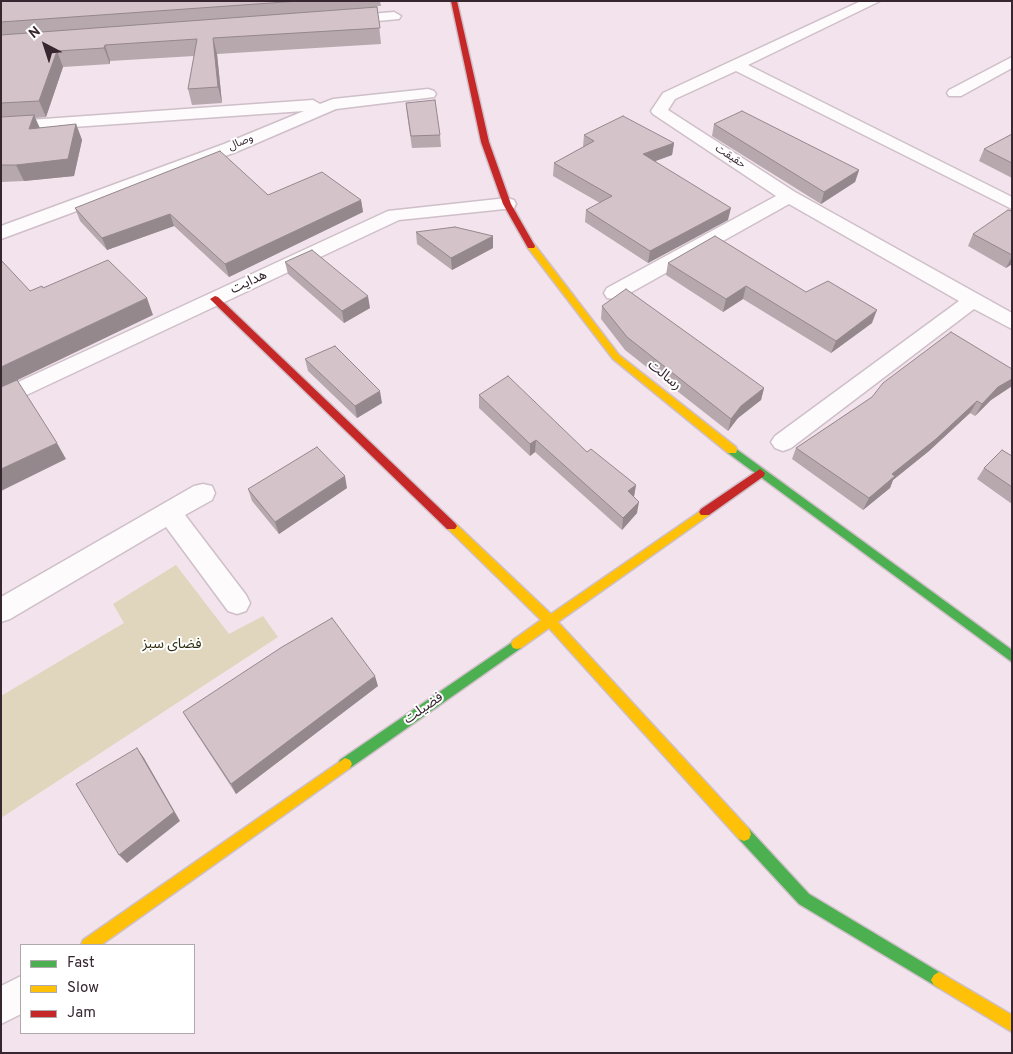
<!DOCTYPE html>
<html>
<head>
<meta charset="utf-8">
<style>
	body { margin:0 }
	#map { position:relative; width:1013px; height:1054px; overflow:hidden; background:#f3e3ec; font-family:Overpass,sans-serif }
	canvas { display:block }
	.frame { position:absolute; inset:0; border:2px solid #37252f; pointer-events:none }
	.legend { position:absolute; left:20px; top:944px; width:175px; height:90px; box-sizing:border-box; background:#fff; border:1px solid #afa8ac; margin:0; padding:6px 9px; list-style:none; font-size:15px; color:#37252f }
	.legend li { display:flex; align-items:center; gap:10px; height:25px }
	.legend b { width:25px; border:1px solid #afa8ac }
	.north { position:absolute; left:20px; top:20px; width:50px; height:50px; -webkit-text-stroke:4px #fff; paint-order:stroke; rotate:320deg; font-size:14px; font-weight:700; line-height:20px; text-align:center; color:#37252f }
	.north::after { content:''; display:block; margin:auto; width:18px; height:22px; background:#37252f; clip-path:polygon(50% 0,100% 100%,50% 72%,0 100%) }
</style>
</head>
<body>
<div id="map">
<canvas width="1013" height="1054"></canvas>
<div class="frame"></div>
<ul class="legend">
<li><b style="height:6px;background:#4caf50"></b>Fast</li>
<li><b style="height:6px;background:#ffc107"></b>Slow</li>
<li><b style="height:6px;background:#c62828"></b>Jam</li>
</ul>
<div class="north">N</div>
</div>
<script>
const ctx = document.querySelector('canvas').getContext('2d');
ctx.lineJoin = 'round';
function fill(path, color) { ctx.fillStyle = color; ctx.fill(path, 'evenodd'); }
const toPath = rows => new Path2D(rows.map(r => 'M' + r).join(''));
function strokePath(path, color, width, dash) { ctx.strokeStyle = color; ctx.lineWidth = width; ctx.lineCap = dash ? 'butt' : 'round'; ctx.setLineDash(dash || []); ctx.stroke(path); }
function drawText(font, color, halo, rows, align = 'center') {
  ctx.font = font + ' Overpass,"Noto Sans Arabic",sans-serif'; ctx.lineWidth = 4; ctx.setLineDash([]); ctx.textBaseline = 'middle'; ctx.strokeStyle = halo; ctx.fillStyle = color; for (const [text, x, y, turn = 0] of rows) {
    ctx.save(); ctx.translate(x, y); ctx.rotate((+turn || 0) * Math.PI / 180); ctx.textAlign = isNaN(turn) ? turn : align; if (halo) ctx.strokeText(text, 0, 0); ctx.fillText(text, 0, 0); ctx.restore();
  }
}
const green = toPath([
	[176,565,229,634,263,616,278,637,1,818,1,696,124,623,113,604]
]);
const street = toPath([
	[861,1,880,1,748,65,1012,197,1012,209,736,71,675,99,668,110,795,192,1012,313,1012,329,974,309,791,448,783,451,775,448,771,442,775,436,959,301,789,204,621,298,614,299,607,298,604,293,607,288,776,196,653,114,651,111,663,93,861,1],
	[394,12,401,16,399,19,345,24,338,20,345,16,394,12],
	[1012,57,1012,68,961,96,949,96,947,93,949,90,1012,57],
	[428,89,434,91,436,94,434,97,336,109,236,152,1,239,1,226,224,144,304,111,1,132,1,122,313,100,320,104,333,99,428,89],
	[507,198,514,200,516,204,514,208,399,220,1,407,1,390,388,211,507,198],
	[203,484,212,486,215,493,212,500,185,515,246,595,250,603,246,611,237,614,228,611,166,527,10,619,1,622,1,597,194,486,203,484],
	[21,976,21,1014,1,1024,1,986,21,976]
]);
const fast = toPath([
	[732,446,1012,650,1012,662,728,453,727,450,732,446],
	[517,639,521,640,523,644,521,648,350,768,345,770,340,768,338,764,340,760,517,639],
	[744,827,749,829,809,894,944,975,947,980,944,985,939,988,799,904,739,839,737,834,739,829,744,827]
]);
const slow = toPath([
	[531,243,534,244,619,355,736,447,737,450,736,453,728,453,613,359,528,248,527,246,531,243],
	[705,508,709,509,711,512,709,515,558,622,749,829,751,834,749,839,744,841,739,839,549,628,521,648,517,649,513,648,511,644,513,640,541,620,445,526,447,523,451,522,455,523,551,614,705,508],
	[345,758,350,760,352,764,350,768,101,945,81,945,83,940,345,758],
	[939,972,1012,1015,1012,1032,934,985,931,980,934,975,939,972]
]);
const jam = toPath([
	[451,1,457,1,489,142,511,204,535,246,534,248,528,248,503,204,481,142,451,1],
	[215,296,218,297,455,523,457,526,455,529,447,529,212,301,210,299,215,296],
	[760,469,765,473,764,476,709,515,701,515,699,512,701,509,760,469]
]);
const wall = toPath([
	[1,1,380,1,381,6,377,6,381,44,217,54,222,103,192,105,188,89,194,56,110,61,110,64,63,67,46,117,35,118,40,128,76,124,82,140,74,176,24,181,1,182],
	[406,103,440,135,441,147,412,148,407,114],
	[714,124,859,170,855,182,821,204,712,136],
	[1012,134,1012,178,979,161,984,149],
	[584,135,674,143,672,155,655,161,728,220,648,263,585,222,586,210,600,203,553,176,554,163,583,147],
	[268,195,361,200,363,212,229,277,174,226,107,250,80,221,75,208],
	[1012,211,1012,264,1006,268,968,246,973,234],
	[416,232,493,248,452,270,417,244],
	[285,262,370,308,344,323,288,274],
	[668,263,806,292,872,323,831,353,743,299,723,312,666,275],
	[602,306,764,388,761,400,738,418,728,431,625,350,601,319],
	[305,359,382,403,357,418,308,371],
	[1012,369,1012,386,991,400,975,416,970,413,929,451,893,480,890,488,863,510,792,459,796,448,872,397],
	[479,395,587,452,636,485,634,497,637,513,622,530,535,452,530,456,479,408],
	[1012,456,1012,504,977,479,984,468],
	[347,488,279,534,252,501,248,489],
	[378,686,236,794,189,722,183,712]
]);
const shadedWall = toPath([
	[213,38,217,54,222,103,218,87],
	[105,45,110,61,110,64,104,48],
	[57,51,63,67,46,117,39,101],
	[34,115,41,131,29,129],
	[76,124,82,140,74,176,24,181,16,165],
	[674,143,672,155,642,166,643,154],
	[859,170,855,182,821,204,824,192],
	[361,200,363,212,229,277,225,264],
	[731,208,728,220,648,263,650,251],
	[170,214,174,226,107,250,102,238],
	[493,236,493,248,452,270,451,258],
	[1012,256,1012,264,1006,268],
	[746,286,743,299,723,312,726,299],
	[368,296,370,308,344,323,342,311],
	[147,298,153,315,1,388,1,367],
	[877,310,872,323,831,353,836,341],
	[1012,379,1012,386,991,400,975,416,982,404,998,387],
	[764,388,761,400,738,418,728,431,731,419,741,406],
	[380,391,382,403,357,418,355,406],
	[977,401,970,413,929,451,893,480,890,488,863,510,869,498,892,474],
	[536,440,535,452,530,456,530,444],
	[57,443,66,459,1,491,1,469],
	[345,476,347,488,279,534,275,522],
	[636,485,634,496,626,503,628,491],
	[639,502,637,513,622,530,623,518],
	[375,676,378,686,236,794,231,784],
	[137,748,144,758,180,821,127,863,119,855]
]);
const building = toPath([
	[1,1,299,1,1,22,1,1],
	[377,7,380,28,213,38,218,87,188,89,197,39,105,45,104,48,57,51,39,101,1,103,1,35,377,7],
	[435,100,440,135,411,136,406,103,435,100],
	[742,111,859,170,824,192,714,124,742,111],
	[34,115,29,129,76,124,68,159,16,165,1,165,1,117,34,115],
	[623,116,674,143,643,154,731,208,650,251,586,210,612,196,554,163,594,141,584,135,623,116],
	[1012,134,1012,163,984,149,1012,134],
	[220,151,268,195,322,172,361,200,225,264,170,214,102,238,75,208,220,151],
	[1008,210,1012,211,1012,255,973,234,1008,210],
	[455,227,493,236,451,258,416,232,455,227],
	[715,236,806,292,828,281,877,310,836,341,746,286,726,299,668,263,715,236],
	[312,250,368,296,342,311,285,262,312,250],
	[1,260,30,291,42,286,43,288,108,260,147,298,1,367,1,260],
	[626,289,764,388,741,406,731,419,627,337,602,306,626,289],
	[951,332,1012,369,1012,379,998,387,982,404,977,401,936,439,892,474,895,476,869,498,796,448,872,397,883,383,951,332],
	[335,346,380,391,355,406,305,359,335,346],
	[508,376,587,452,591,449,636,485,628,491,639,502,623,518,536,440,530,444,479,395,508,376],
	[17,380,57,443,1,469,1,387,17,380],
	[317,447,345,476,275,522,248,489,317,447],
	[1002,450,1012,456,1012,487,984,468,1002,450],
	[332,618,375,676,231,784,183,712,282,647,332,618],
	[137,748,174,812,119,855,76,784,137,748]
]);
const farStreetnames = [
	["وصال",241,143,-23],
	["حقیقت",730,157,33]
];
const streetNames = [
	["هدایت",249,283,-25],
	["رسالت",664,376,39],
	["فضیلت",424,709,-35]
];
const parkNames = [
	["فضای سبز",172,645]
];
fill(green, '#dfd6bd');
strokePath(street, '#cfbfc8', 3);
strokePath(fast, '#cfbfc8', 3);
strokePath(slow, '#cfbfc8', 3);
strokePath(jam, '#cfbfc8', 3);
fill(street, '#fdfbfc');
fill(fast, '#4caf50');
fill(slow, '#ffc107');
fill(jam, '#c62828');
fill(wall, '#b6a8ad');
fill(shadedWall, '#94888d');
fill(building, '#d4c3c9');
strokePath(building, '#94888d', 1);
drawText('11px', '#37252f', '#fff', farStreetnames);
drawText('14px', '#37252f', '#fff', streetNames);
drawText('14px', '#2f2c0e', '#fff', parkNames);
</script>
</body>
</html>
